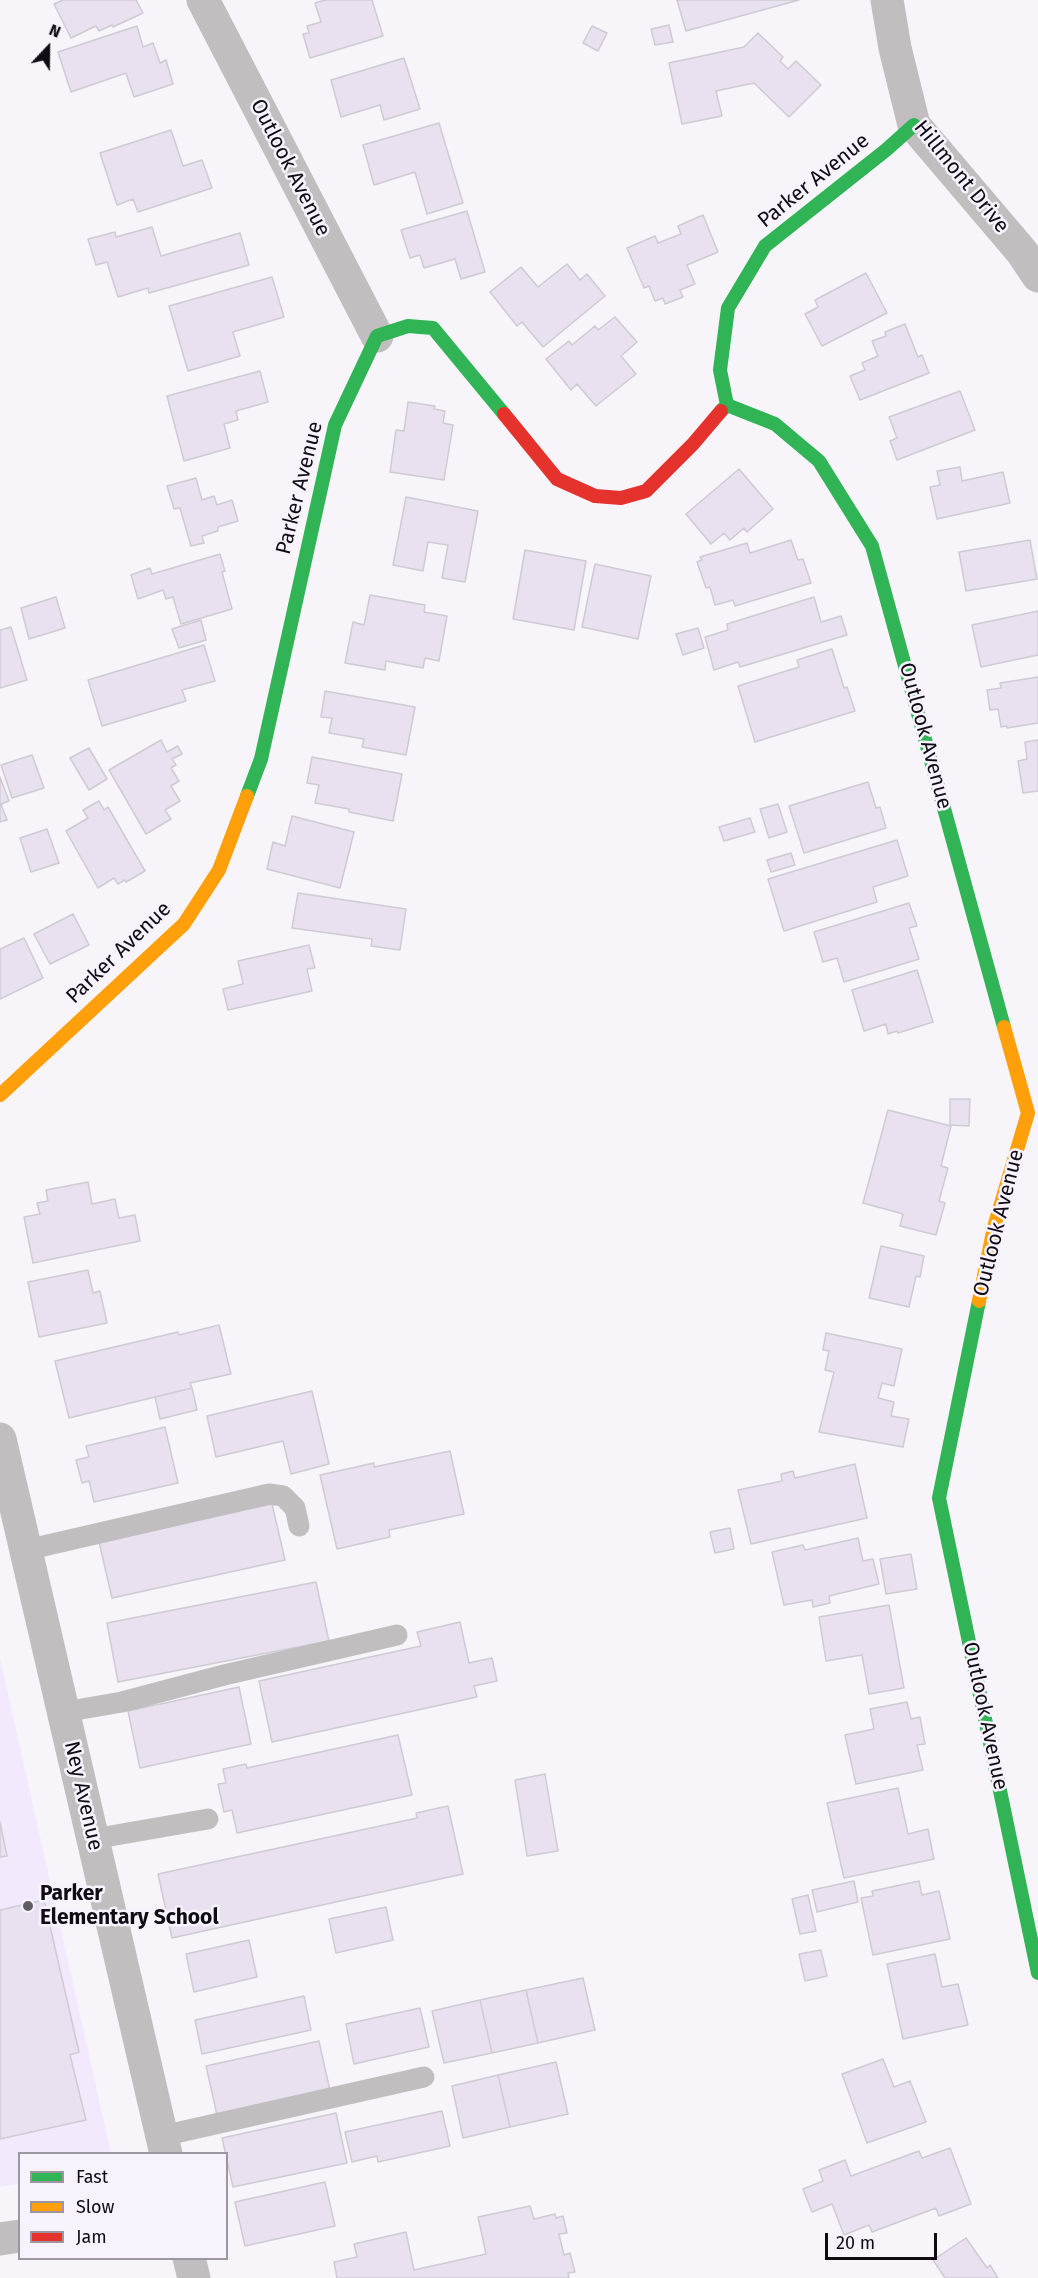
<!DOCTYPE html>
<html>
<head>
<meta charset="utf-8">
<style>
	body { margin:0 }
	#map { position:relative; width:1038px; height:2278px; overflow:hidden; background:#f7f4fa; font-family:"Fira Sans",sans-serif }
	canvas { display:block }
	.legend { position:absolute; left:18px; top:2152px; width:210px; height:108px; box-sizing:border-box; background:#f7f2fc; border:2px solid #9b969f; margin:0; padding:8px 10px; list-style:none; font-size:18px; color:#100c13 }
	.legend li { display:flex; align-items:center; gap:12px; height:30px }
	.legend b { width:30px; border:2px solid #9b969f }
	.north { position:absolute; left:18px; top:18px; width:60px; height:60px; -webkit-text-stroke:4px #f7f2fc; paint-order:stroke; rotate:22deg; font-size:16px; font-weight:700; line-height:24px; text-align:center; color:#100c13 }
	.north::after { content:''; display:block; margin:auto; width:21px; height:27px; background:#100c13; clip-path:polygon(50% 0,100% 100%,50% 72%,0 100%) }
	.scale { position:absolute; left:825px; top:2233px; width:112px; height:27px; box-sizing:border-box; border:3px solid #100c13; border-top:0; padding-left:8px; font-size:18px; line-height:21px; white-space:nowrap; color:#100c13; -webkit-text-stroke:4px #f7f2fc; paint-order:stroke }
</style>
</head>
<body>
<div id="map">
<canvas width="1038" height="2278"></canvas>
<ul class="legend">
<li><b style="height:8px;background:#30b455"></b>Fast</li>
<li><b style="height:8px;background:#ff9f0a"></b>Slow</li>
<li><b style="height:8px;background:#e5322d"></b>Jam</li>
</ul>
<div class="north">N</div>
<div class="scale">20 m</div>
</div>
<script>
const ctx = document.querySelector('canvas').getContext('2d');
ctx.lineJoin = 'round';
function fill(path, color) { ctx.fillStyle = color; ctx.fill(path, 'evenodd'); }
const toPath = rows => new Path2D(rows.map(r => 'M' + r).join(''));
function strokePath(path, color, width, dash) { ctx.strokeStyle = color; ctx.lineWidth = width; ctx.lineCap = dash ? 'butt' : 'round'; ctx.setLineDash(dash || []); ctx.stroke(path); }
function drawText(font, color, halo, rows, align = 'center') {
  ctx.font = font + ' "Fira Sans",sans-serif'; ctx.lineWidth = 5; ctx.setLineDash([]); ctx.textBaseline = 'middle'; ctx.strokeStyle = halo; ctx.fillStyle = color; for (const [text, x, y, turn = 0] of rows) {
    ctx.save(); ctx.translate(x, y); ctx.rotate((+turn || 0) * Math.PI / 180); ctx.textAlign = isNaN(turn) ? turn : align; if (halo) ctx.strokeText(text, 0, 0); ctx.fillText(text, 0, 0); ctx.restore();
  }
}
const built = toPath([
	[0,1658,111,2153,20,2154,19,2184,0,2187]
]);
const building = toPath([
	[63,0,136,0,143,13,113,27,112,25,99,31,96,26,71,38,54,4,63,0],
	[325,0,372,0,383,36,310,58,303,34,309,33,307,26,321,22,315,3,325,0],
	[677,0,799,0,686,31,677,0],
	[669,25,673,42,655,45,651,29,669,25],
	[137,26,143,47,153,43,160,63,166,60,173,84,134,97,126,73,71,92,58,52,137,26],
	[592,26,607,33,598,51,583,43,592,26],
	[758,33,783,57,780,61,788,69,796,61,821,85,789,117,754,83,716,91,722,116,682,124,669,63,744,47,758,33],
	[404,58,420,109,384,120,380,105,341,117,331,80,404,58],
	[439,123,463,203,427,214,415,172,374,185,363,145,439,123],
	[171,130,183,166,202,160,212,188,138,212,133,199,117,205,100,153,171,130],
	[467,211,485,272,461,279,455,259,424,268,420,255,410,258,401,230,467,211],
	[703,215,718,252,687,265,695,284,680,290,683,297,665,304,663,298,655,301,649,286,644,288,627,248,655,236,658,243,681,234,678,226,703,215],
	[152,227,161,256,240,233,249,265,149,293,148,288,118,297,107,262,96,265,88,239,115,232,116,237,152,227],
	[567,264,580,280,587,274,605,296,543,347,522,322,517,326,490,292,521,267,538,287,567,264],
	[866,273,887,313,822,346,805,314,818,307,815,300,866,273],
	[272,277,284,317,233,332,240,356,188,371,169,306,272,277],
	[615,317,637,342,621,356,636,374,596,406,577,384,571,390,546,359,569,341,572,345,595,326,598,330,615,317],
	[905,324,918,357,922,355,929,373,860,400,850,376,865,370,862,363,878,356,872,341,886,336,885,332,905,324],
	[260,371,268,402,236,411,238,420,224,424,230,448,184,461,167,396,260,371],
	[960,391,975,430,897,460,890,441,897,438,889,417,960,391],
	[408,402,435,406,434,409,445,411,443,423,453,425,444,480,390,472,396,430,404,431,408,402],
	[960,467,962,481,1003,472,1010,503,937,519,930,487,940,485,937,471,960,467],
	[739,469,773,509,747,532,744,528,730,540,724,533,711,544,686,514,739,469],
	[196,478,202,500,214,496,217,505,232,500,238,521,218,527,218,531,202,536,204,543,191,546,180,508,174,509,167,486,196,478],
	[406,497,478,511,465,582,442,578,448,545,428,542,423,571,393,565,406,497],
	[791,540,798,560,803,559,811,583,735,606,733,600,715,605,710,587,706,588,697,562,702,560,700,557,747,543,750,553,791,540],
	[1030,540,1037,579,966,591,959,552,1030,540],
	[525,550,586,561,574,630,513,619,525,550],
	[220,554,225,571,222,572,232,609,181,624,173,597,166,599,163,590,138,599,131,575,150,568,152,574,220,554],
	[595,564,651,576,638,639,582,627,595,564],
	[370,595,425,605,424,612,447,616,439,661,425,658,423,668,386,661,385,670,345,663,353,622,364,625,370,595],
	[56,597,65,628,29,639,21,608,56,597],
	[814,597,821,622,841,616,847,635,740,667,738,662,714,670,705,637,728,630,727,624,814,597],
	[1038,611,1038,655,981,667,972,625,1038,611],
	[201,620,206,640,179,648,172,629,201,620],
	[11,627,27,680,0,688,0,630,11,627],
	[698,628,704,648,683,655,676,634,698,628],
	[204,645,215,681,182,690,186,701,102,726,88,680,204,645],
	[832,649,844,688,847,687,855,711,755,742,738,686,799,667,797,660,832,649],
	[1038,677,1038,723,1007,728,1007,726,1001,727,998,709,990,710,987,690,1001,688,1000,683,1038,677],
	[325,691,415,707,406,755,362,747,364,739,329,733,332,718,321,717,325,691],
	[161,740,167,752,178,746,182,754,172,759,176,765,171,768,179,781,171,786,180,801,165,810,171,819,146,834,109,770,161,740],
	[1038,740,1038,791,1023,793,1018,761,1027,759,1025,742,1038,740],
	[89,748,107,779,89,790,70,758,89,748],
	[32,755,44,788,12,798,1,765,32,755],
	[312,757,402,774,393,821,349,812,349,809,315,803,319,785,307,783,312,757],
	[0,777,9,801,1,804,7,820,0,822,0,777],
	[868,782,876,808,880,807,886,828,804,853,789,806,868,782],
	[99,801,104,810,108,807,145,871,126,882,125,880,118,884,114,878,98,888,66,831,88,818,83,810,99,801],
	[778,804,787,832,769,838,760,809,778,804],
	[292,816,354,832,340,888,267,869,273,842,285,846,292,816],
	[750,818,755,832,724,841,719,827,750,818],
	[47,829,59,863,31,872,20,838,47,829],
	[897,840,908,876,873,887,877,902,784,931,768,879,897,840],
	[791,853,795,865,771,872,767,860,791,853],
	[298,893,406,909,400,950,371,946,372,939,292,928,298,893],
	[909,903,917,926,909,928,919,959,844,982,837,958,823,962,814,932,909,903],
	[73,914,89,945,50,964,34,934,73,914],
	[24,938,43,978,0,999,0,949,24,938],
	[309,945,315,968,307,969,312,991,228,1010,223,989,243,984,238,961,309,945],
	[917,970,933,1022,898,1033,897,1031,888,1034,886,1024,864,1031,852,990,917,970],
	[950,1099,970,1099,969,1126,950,1125,950,1099],
	[888,1110,951,1126,941,1166,948,1168,939,1201,945,1203,936,1235,900,1226,903,1214,863,1203,888,1110],
	[88,1182,92,1204,115,1199,119,1218,135,1215,140,1241,33,1263,24,1217,40,1214,37,1203,48,1201,46,1190,88,1182],
	[881,1246,924,1256,920,1277,916,1276,909,1307,869,1298,881,1246],
	[88,1270,93,1293,100,1291,107,1323,39,1337,28,1282,88,1270],
	[219,1325,231,1374,190,1383,192,1388,69,1418,55,1361,178,1332,179,1335,219,1325],
	[826,1333,902,1349,894,1386,882,1383,878,1398,894,1402,891,1416,909,1419,903,1447,819,1432,834,1372,825,1370,829,1351,823,1350,826,1333],
	[192,1388,197,1410,160,1419,155,1397,192,1388],
	[312,1391,329,1464,291,1474,283,1441,216,1457,207,1416,312,1391],
	[165,1427,178,1483,94,1502,89,1481,82,1483,76,1460,89,1457,86,1446,165,1427],
	[450,1451,464,1514,389,1530,390,1537,337,1549,320,1475,374,1463,374,1467,450,1451],
	[855,1464,867,1518,751,1544,738,1490,782,1481,781,1474,793,1471,795,1478,855,1464],
	[272,1504,285,1560,112,1598,99,1542,272,1504],
	[730,1528,734,1549,715,1553,710,1532,730,1528],
	[858,1538,863,1561,873,1559,879,1584,829,1596,830,1603,813,1607,812,1600,784,1605,772,1552,803,1545,805,1550,858,1538],
	[911,1554,917,1589,886,1594,880,1559,911,1554],
	[316,1582,329,1641,118,1682,107,1623,316,1582],
	[889,1605,904,1688,869,1694,862,1655,826,1661,819,1617,889,1605],
	[460,1622,469,1663,492,1658,497,1681,474,1686,477,1697,272,1742,259,1681,421,1646,417,1632,460,1622],
	[239,1687,251,1744,140,1768,128,1711,239,1687],
	[907,1702,911,1719,920,1717,925,1744,917,1745,923,1770,856,1784,845,1735,874,1729,870,1709,907,1702],
	[398,1735,412,1795,237,1833,232,1810,224,1812,218,1784,226,1783,223,1769,246,1764,247,1768,398,1735],
	[545,1774,558,1851,527,1856,515,1780,545,1774],
	[898,1788,908,1834,928,1829,934,1859,844,1878,827,1803,898,1788],
	[448,1806,463,1874,172,1938,158,1874,417,1818,416,1813,448,1806],
	[0,1822,7,1856,0,1857,0,1822],
	[854,1881,858,1902,817,1912,812,1890,854,1881],
	[919,1881,922,1895,939,1891,950,1939,873,1955,861,1898,873,1896,872,1891,919,1881],
	[808,1895,816,1931,800,1934,792,1899,808,1895],
	[44,1900,79,2052,70,2055,86,2120,0,2139,0,1910,44,1900],
	[386,1907,393,1940,336,1953,329,1919,386,1907],
	[249,1940,257,1977,194,1992,186,1954,249,1940],
	[821,1950,827,1976,805,1981,799,1954,821,1950],
	[935,1954,942,1987,958,1984,968,2025,903,2039,887,1964,935,1954],
	[583,1978,595,2030,538,2043,526,1990,583,1978],
	[526,1990,538,2043,492,2053,480,2000,526,1990],
	[304,1996,311,2030,202,2054,195,2020,304,1996],
	[480,2000,492,2053,444,2063,432,2011,480,2000],
	[420,2008,429,2047,354,2064,346,2024,420,2008],
	[319,2041,330,2091,217,2115,206,2066,319,2041],
	[883,2059,894,2087,910,2081,926,2122,867,2143,842,2074,883,2059],
	[556,2062,568,2114,510,2127,498,2075,556,2062],
	[498,2075,510,2127,463,2138,452,2086,498,2075],
	[442,2111,450,2146,378,2162,377,2156,352,2162,345,2132,442,2111],
	[336,2113,347,2163,233,2187,222,2138,336,2113],
	[950,2148,971,2204,939,2216,936,2208,872,2232,869,2225,844,2235,832,2204,812,2212,803,2189,823,2181,819,2170,845,2160,851,2176,919,2151,922,2158,950,2148],
	[325,2182,335,2226,245,2246,235,2202,325,2182],
	[530,2206,534,2219,555,2214,556,2218,563,2216,567,2233,559,2234,564,2255,570,2253,575,2272,568,2273,569,2278,337,2278,334,2262,357,2257,354,2244,406,2232,414,2270,486,2254,478,2217,530,2206],
	[966,2238,987,2268,990,2265,998,2278,945,2278,933,2260,966,2238]
]);
const lane = toPath([
	[26,1550,269,1494,283,1496,295,1508,299,1526],
	[64,1712,122,1702,224,1675,397,1635],
	[93,1839,208,1819],
	[162,2136,424,2077]
]);
const street = toPath([
	[203,0,377,336],
	[887,0,895,48,914,125,1022,252,1038,276],
	[0,1439,166,2154],
	[0,2239,20,2236],
	[189,2258,194,2278]
]);
const fast = toPath([
	[727,405,775,424,819,461,872,546,1004,1027],
	[721,411,727,405,720,370,728,308,765,246,886,150,914,125],
	[247,796,261,759,335,425,377,336,408,326,433,328,504,414],
	[979,1301,939,1498,1038,1973]
]);
const slow = toPath([
	[0,1095,184,924,219,870,247,796],
	[979,1301,994,1227,1028,1113,1004,1027]
]);
const jam = toPath([
	[504,414,557,479,595,496,621,498,646,491,693,444,721,411]
]);
const markers = [
	[28,1906,6,"#615d64"]
];
const streetNames = [
	["Outlook Avenue",290,168,63],
	["Hillmont Drive",961,177,51],
	["Parker Avenue",814,181,-39],
	["Parker Avenue",300,488,-76],
	["Outlook Avenue",925,736,75],
	["Parker Avenue",119,953,-44],
	["Outlook Avenue",999,1223,-76],
	["Outlook Avenue",985,1716,78],
	["Ney Avenue",83,1796,77]
];
const poiNames = [
	["Parker",40,1894],
	["Elementary School",40,1918]
];
fill(built, '#f3e9fd');
fill(building, '#e9e0f0');
strokePath(building, '#cfcbd3', 1.5);
strokePath(lane, '#c2bebf', 21);
strokePath(street, '#c2bebf', 33);
strokePath(fast, '#30b455', 14);
strokePath(slow, '#ff9f0a', 14);
strokePath(jam, '#e5322d', 14);
for (const [x, y, r, color] of markers) { const dot = new Path2D(); dot.arc(x, y, r, 0, 2 * Math.PI); ctx.fillStyle = color; ctx.fill(dot); strokePath(dot, '#f7f2fc', 2); }
drawText('21px', '#100c13', '#f7f2fc', streetNames);
drawText('bold 21px', '#100c13', '#f7f2fc', poiNames, 'left');
</script>
</body>
</html>
